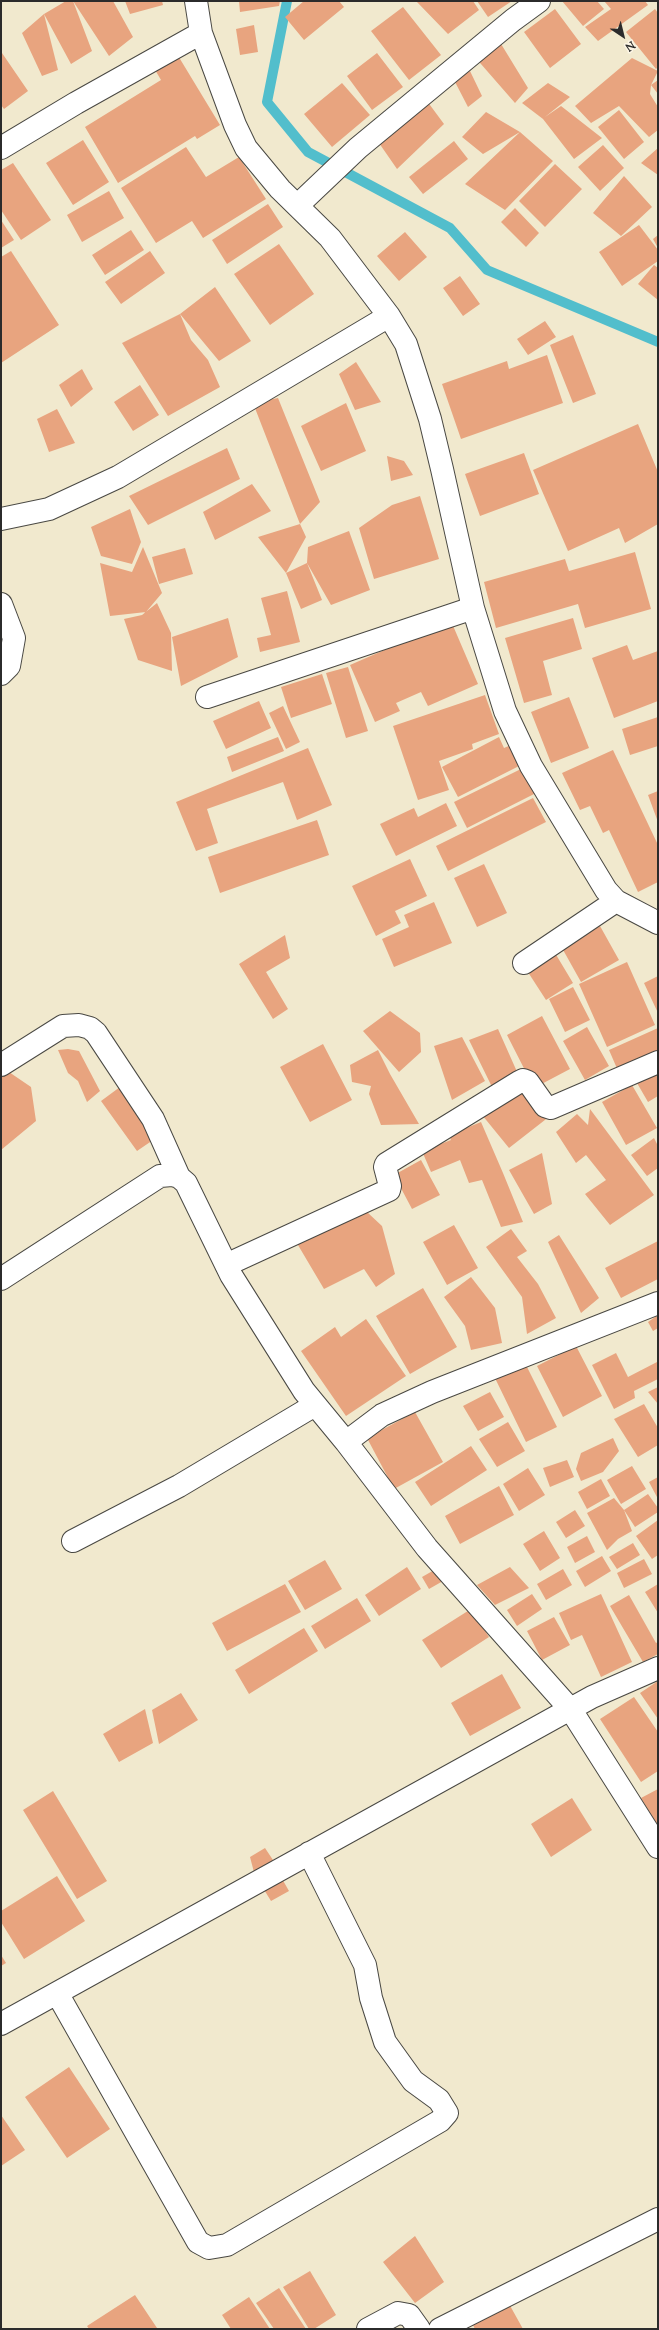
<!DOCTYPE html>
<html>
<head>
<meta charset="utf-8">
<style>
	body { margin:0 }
	#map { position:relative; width:659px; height:2330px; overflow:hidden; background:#f1e9ce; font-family:"Sorts Mill Goudy",serif }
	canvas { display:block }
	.frame { position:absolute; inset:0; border:2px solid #2b2b2b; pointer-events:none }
	.north { position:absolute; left:603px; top:16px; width:40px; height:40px; -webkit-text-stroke:3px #fcf5e5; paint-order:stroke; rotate:145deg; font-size:11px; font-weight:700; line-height:16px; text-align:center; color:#2b2b2b }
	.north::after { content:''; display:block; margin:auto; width:14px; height:18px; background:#2b2b2b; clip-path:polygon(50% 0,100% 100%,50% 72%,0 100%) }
</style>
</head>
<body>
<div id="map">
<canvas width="659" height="2330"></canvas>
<div class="frame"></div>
<div class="north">N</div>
</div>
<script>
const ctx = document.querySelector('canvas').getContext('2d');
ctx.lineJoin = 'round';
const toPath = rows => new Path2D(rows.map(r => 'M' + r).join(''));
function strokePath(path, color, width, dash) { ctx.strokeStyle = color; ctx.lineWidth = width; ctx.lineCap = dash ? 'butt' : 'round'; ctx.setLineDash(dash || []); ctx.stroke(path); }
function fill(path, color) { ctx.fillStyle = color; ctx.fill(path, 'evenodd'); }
const stream = toPath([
	[287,1,267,102,308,152,450,228,487,270,658,342]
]);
const building = toPath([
	[66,1,73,1,92,51,71,64,44,14],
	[73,1,113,1,133,37,109,56],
	[125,1,162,1,163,5,130,14],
	[239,1,280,1,279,6,240,12],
	[304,1,339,1,344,7,304,40,285,17],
	[416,1,473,1,479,10,448,34],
	[477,1,512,1,488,17],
	[562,1,597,1,604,9,583,26],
	[604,1,645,1,648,5,598,41,585,27,611,9],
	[403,7,441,55,409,80,371,31],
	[555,9,581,44,550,68,524,32],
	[655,9,658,13,658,67,656,69,626,32],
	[44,14,58,70,42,76,22,33],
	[254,25,258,52,240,55,236,29],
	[498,39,528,88,515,103,474,56],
	[2,53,28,91,4,109,1,105],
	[377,53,403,87,372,110,347,76],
	[177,54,220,125,197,139,195,136,118,183,85,127,161,80,154,68],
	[632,58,658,71,651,85,650,94,658,107,658,130,649,137,619,106,591,123,575,106],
	[470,71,482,96,468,107,454,80],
	[658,80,658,94,651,85],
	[342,83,370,115,332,147,304,114],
	[548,83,570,97,545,117,561,106,602,138,574,159,543,119,522,103],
	[427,101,444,124,397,169,379,143],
	[619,110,644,142,624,159,598,127],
	[486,112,520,132,483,154,462,137],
	[520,132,553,161,505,210,465,184],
	[83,140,109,182,73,205,46,163],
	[454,141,468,159,423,194,409,177],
	[603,145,624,168,600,191,578,167],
	[186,147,206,177,239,157,266,199,203,238,192,221,156,243,121,188],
	[658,148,658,175,641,163],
	[13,163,51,220,21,240,1,210,1,170],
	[555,164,582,189,545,227,519,201],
	[624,176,652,207,621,236,593,213],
	[109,191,124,218,82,242,67,215],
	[268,204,283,227,227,264,212,240],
	[515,208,539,233,526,247,501,222],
	[1,220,14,240,1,248],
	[639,225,658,250,658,261,622,286,599,252],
	[131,230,144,250,105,275,92,255],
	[405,232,427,257,399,281,377,256],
	[658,235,658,248,653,239],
	[279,244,314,294,270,325,234,274],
	[11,251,59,325,1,363,1,257],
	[150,251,165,273,121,304,105,282],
	[654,265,658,268,658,300,638,284],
	[460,276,480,304,463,316,443,288],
	[215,287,251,341,219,361,180,314],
	[180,314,191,340,208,360,220,387,168,416,122,343],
	[545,321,556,337,528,355,517,339],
	[573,335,596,394,573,403,550,345],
	[547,355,563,403,461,439,442,384,507,361,509,369],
	[356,362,381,402,355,410,339,374],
	[82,369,93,389,71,407,59,385],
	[140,385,159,415,133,431,114,402],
	[278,398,320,502,300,524,253,403],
	[346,403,366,451,321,471,301,426],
	[57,409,75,443,49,452,37,419],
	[638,424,658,472,658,524,625,543,619,528,568,551,533,470],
	[227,448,240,479,148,525,129,496],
	[524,453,539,494,480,516,465,474],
	[387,456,404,461,413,475,391,481],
	[252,484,271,511,215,540,203,512],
	[420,496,439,559,374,579,359,528,392,505],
	[130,509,141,542,132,564,101,556,91,527],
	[300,524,306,537,286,573,258,537],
	[349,531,370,590,331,605,307,563,308,547],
	[143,547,162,593,146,612,110,616,100,563,132,572],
	[185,548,193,574,159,584,152,557],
	[635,552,651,609,585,628,578,604,496,628,484,582,565,559,569,571],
	[307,563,322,600,301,609,286,573],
	[287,591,300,642,260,652,257,638,271,635,261,598],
	[157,603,171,633,172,671,138,660,124,619,142,615],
	[228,618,238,657,181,686,172,637],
	[573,618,582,649,543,661,552,695,524,703,505,638],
	[451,621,478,684,428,706,421,692,396,703,400,711,375,722,350,665],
	[627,645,633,660,658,651,658,701,614,718,592,658],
	[348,667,368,731,346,738,326,673],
	[322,674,332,704,291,718,281,687],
	[485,695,499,734,472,744,473,749,439,761,449,790,418,800,393,726],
	[569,697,589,748,551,763,531,712],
	[259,701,271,728,226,749,213,721],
	[283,706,300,742,286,749,269,713],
	[658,717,658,746,630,755,622,729],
	[278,737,284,751,232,772,227,757],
	[499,737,504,748,511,745,521,765,458,797,442,767],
	[308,748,332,805,297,820,283,782,207,809,218,843,196,851,176,802],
	[613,750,658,845,658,882,638,892,609,830,603,833,590,806,580,810,562,773],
	[525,767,538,792,467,828,454,802],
	[658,791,658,822,648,795],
	[533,798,546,822,448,871,436,846],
	[446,803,457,826,396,856,380,824,414,808,418,817],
	[317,820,329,855,220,893,208,857],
	[410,859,427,896,395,911,401,923,376,936,352,886],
	[484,864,507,913,477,927,454,878],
	[434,902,452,943,394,967,382,939,409,927,404,915],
	[600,926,619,960,581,982,562,948],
	[285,935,290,958,266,972,288,1009,273,1019,239,964],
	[552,948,573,983,546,1000,524,966],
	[627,962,655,1025,607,1047,579,984],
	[658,976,658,1013,644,983],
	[573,987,590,1020,565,1032,549,999],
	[390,1011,420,1033,421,1052,399,1072,363,1031],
	[542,1016,570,1069,534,1088,507,1035],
	[587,1027,609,1066,585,1080,563,1041],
	[658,1028,658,1055,619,1073,609,1050],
	[498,1029,518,1074,492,1087,469,1040],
	[462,1037,485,1081,452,1100,434,1046],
	[323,1044,352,1100,310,1122,280,1067],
	[68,1049,79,1051,100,1091,87,1102,78,1081,68,1073,58,1050],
	[378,1050,390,1074,419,1124,381,1125,369,1094,371,1086,352,1082,350,1065],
	[658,1071,658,1096,648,1102,637,1083],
	[9,1072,31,1087,36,1121,1,1150,1,1077],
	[524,1085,550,1116,509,1148,478,1110],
	[632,1085,657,1128,626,1145,602,1102],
	[120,1087,156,1138,137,1151,101,1101],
	[590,1109,654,1195,610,1225,585,1194,606,1180,586,1155,576,1163,556,1132,577,1114,588,1125],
	[481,1122,503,1173,523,1222,501,1227,482,1180,469,1183,460,1160,431,1172,422,1151,451,1140,449,1135],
	[654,1138,658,1146,658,1168,647,1176,631,1155],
	[542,1153,552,1204,534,1214,509,1170],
	[421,1160,440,1195,412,1209,394,1175],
	[367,1212,382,1226,395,1274,376,1287,364,1269,324,1289,295,1240],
	[454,1225,478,1268,447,1285,423,1242],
	[511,1229,527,1251,517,1257,538,1284,556,1318,527,1334,522,1297,486,1247],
	[559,1235,599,1298,581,1313,548,1242],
	[658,1241,658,1279,621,1298,605,1268],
	[471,1277,495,1308,502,1343,471,1350,465,1326,444,1297],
	[423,1288,457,1347,410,1374,376,1316],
	[658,1315,658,1328,653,1331,648,1322],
	[366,1319,406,1376,346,1416,301,1351,335,1327,341,1337],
	[576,1346,602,1396,563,1417,537,1366],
	[616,1353,628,1377,657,1362,658,1379,634,1391,635,1398,614,1409,592,1365],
	[524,1361,557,1427,526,1442,494,1376],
	[658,1387,658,1404,648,1392],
	[490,1392,504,1417,478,1431,463,1406],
	[644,1404,658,1428,658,1445,638,1457,614,1419],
	[415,1412,443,1462,394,1489,367,1438],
	[508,1422,525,1451,497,1467,479,1439],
	[613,1438,619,1451,603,1472,581,1481,576,1469,581,1453],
	[471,1446,487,1470,431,1506,415,1482],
	[567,1460,574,1477,550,1487,543,1468],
	[632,1466,646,1489,621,1504,607,1480],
	[528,1468,545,1495,519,1511,503,1484],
	[658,1477,658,1499,649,1482],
	[601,1479,610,1496,587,1509,578,1492],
	[499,1486,514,1515,460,1544,445,1516],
	[648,1494,658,1508,658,1512,635,1527,624,1510],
	[614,1498,624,1510,632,1531,618,1539,607,1550,587,1513],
	[575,1510,585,1526,566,1538,556,1522],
	[658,1520,658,1555,652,1559,636,1536],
	[544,1531,560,1558,540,1571,523,1544],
	[587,1536,595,1552,575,1563,567,1547],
	[633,1543,640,1555,617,1569,609,1557],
	[602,1556,611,1571,585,1587,576,1571],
	[644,1559,652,1574,624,1588,617,1573],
	[325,1560,342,1589,305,1610,288,1581],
	[407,1567,421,1589,379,1616,365,1595],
	[510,1567,529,1588,495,1605,477,1585],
	[436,1569,443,1581,429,1589,422,1577],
	[563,1569,572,1585,546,1600,537,1584],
	[285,1584,301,1612,227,1651,212,1623],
	[658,1584,658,1613,645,1592],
	[532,1594,542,1609,517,1626,507,1610],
	[601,1594,632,1662,601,1677,582,1635,571,1640,559,1613],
	[629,1595,656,1643,658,1642,658,1654,643,1662,610,1606],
	[357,1598,371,1621,325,1649,311,1626],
	[471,1609,489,1637,441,1668,422,1640],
	[554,1617,570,1645,542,1660,527,1631],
	[304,1628,318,1651,249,1694,235,1670],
	[502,1674,521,1708,470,1736,451,1703],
	[658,1681,658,1719,640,1693],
	[181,1693,198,1720,159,1744,152,1710],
	[634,1697,658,1732,658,1771,641,1782,600,1719],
	[145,1709,153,1743,119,1762,103,1734],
	[658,1789,658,1822,656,1823,641,1798],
	[53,1791,107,1881,77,1899,23,1810],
	[572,1798,592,1830,551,1857,531,1824],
	[265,1848,275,1863,255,1876,250,1857],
	[57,1876,85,1921,24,1959,1,1922,1,1911],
	[281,1877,289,1891,271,1901,263,1888],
	[1,1955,6,1963,1,1966],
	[69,2067,110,2129,67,2158,25,2097],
	[1,2115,25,2150,1,2166],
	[415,2236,444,2282,415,2303,383,2262],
	[310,2271,336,2315,314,2329,309,2329,283,2287],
	[279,2288,306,2329,274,2329,256,2303],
	[135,2295,157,2328,89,2329,87,2326],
	[249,2297,270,2329,231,2329,222,2315],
	[508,2302,523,2329,475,2329,472,2323]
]);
const minor = toPath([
	[196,1,201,33,235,125,246,148,280,189,330,238,389,316,406,344,430,419,442,469,473,608,505,711,531,766,606,890,616,901,658,923],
	[1,148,76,103,201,33],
	[298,205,358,148,513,20,539,1],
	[1,519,49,509,118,477,389,316],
	[1,604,14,638,9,666,1,674],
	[207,697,473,608],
	[524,963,616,901],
	[1,1065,63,1026,79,1025,90,1028,96,1033,153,1119,179,1177],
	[226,1265,389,1190,390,1186,385,1167,386,1164,519,1082,523,1080,528,1082,545,1106,551,1108,658,1062],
	[1,1279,160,1176,172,1175,179,1177,186,1183,231,1275,304,1391,346,1442,427,1548,571,1710,658,1847],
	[346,1442,382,1415,432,1392,658,1303],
	[73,1541,179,1486,315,1405],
	[57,1993,198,2242,209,2248,227,2245,440,2121,447,2113,439,2100,413,2081,385,2042,371,1998,365,1965,309,1853],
	[1,2024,592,1697,658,1668],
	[368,2329,398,2313,409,2315,419,2329],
	[440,2329,658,2219]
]);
strokePath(stream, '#52becc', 10);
fill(building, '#e8a47f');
strokePath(minor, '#494843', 24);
strokePath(minor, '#fff', 22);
</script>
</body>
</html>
